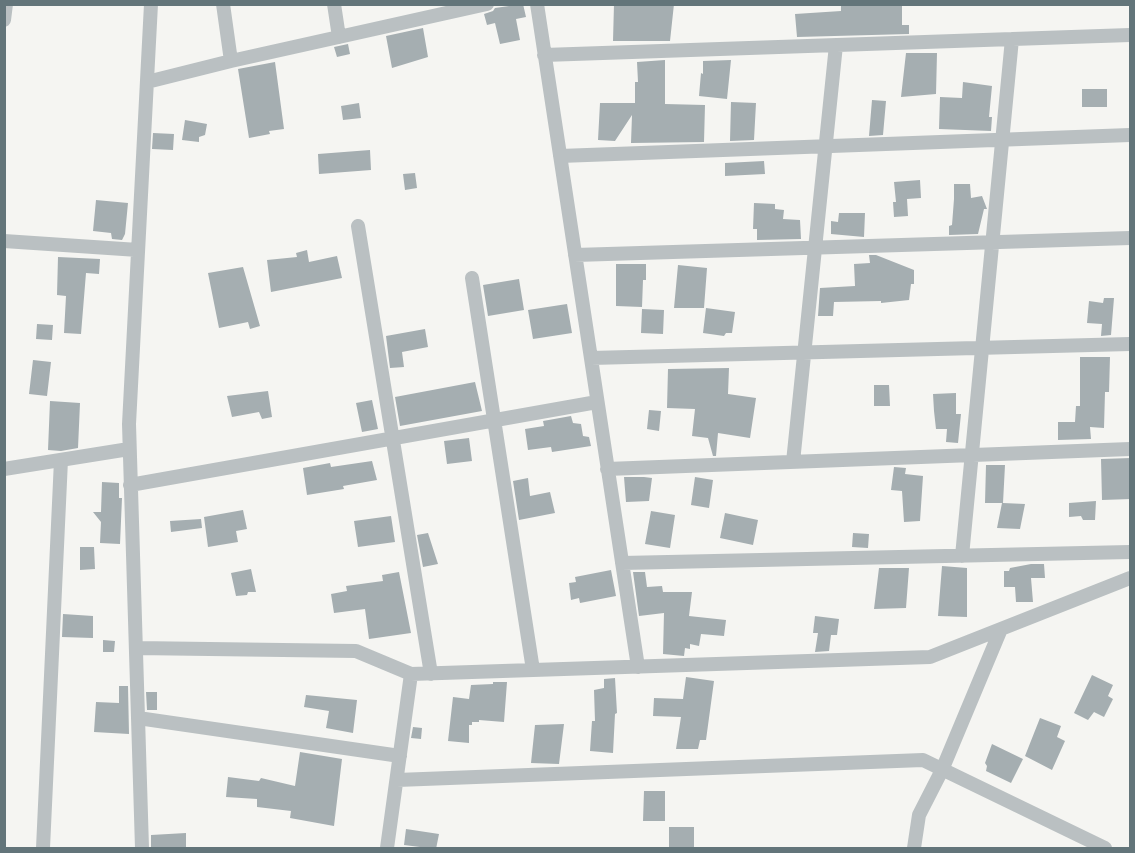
<!DOCTYPE html>
<html>
<head>
<meta charset="utf-8">
<style>
	body { margin:0 }
	#map { position:relative; width:1135px; height:853px; overflow:hidden; background:#f5f5f2; font-family:"PT Sans",sans-serif }
	canvas { display:block }
	.frame { position:absolute; inset:0; border:6px solid #63757a; pointer-events:none }
</style>
</head>
<body>
<div id="map">
<canvas width="1135" height="853"></canvas>
<div class="frame"></div>
</div>
<script>
const ctx = document.querySelector('canvas').getContext('2d');
ctx.lineJoin = 'round';
function fill(path, color) { ctx.fillStyle = color; ctx.fill(path, 'evenodd'); }
const toPath = rows => new Path2D(rows.map(r => 'M' + r).join(''));
function strokePath(path, color, width, dash) { ctx.strokeStyle = color; ctx.lineWidth = width; ctx.lineCap = dash ? 'butt' : 'round'; ctx.setLineDash(dash || []); ctx.stroke(path); }
const building = toPath([
	[523,4,526,17,516,19,520,40,500,44,495,23,487,25,484,14,493,11,495,8],
	[614,4,674,4,670,41,613,41],
	[841,4,902,4,902,25,909,25,909,34,797,37,795,14,841,11],
	[423,28,428,57,392,68,386,36],
	[348,44,350,54,337,57,334,47],
	[906,53,937,53,936,94,901,97],
	[665,60,665,104,705,105,704,142,631,143,632,115,615,141,598,140,600,103,635,103,635,82,638,82,637,62],
	[731,60,727,99,699,96,701,73,703,74,703,61],
	[275,62,284,129,269,131,270,134,249,138,238,69],
	[963,82,992,86,989,117,992,117,991,131,939,129,940,97,962,98],
	[1082,89,1107,89,1107,107,1082,107],
	[872,100,886,101,883,135,869,136],
	[731,102,756,103,754,140,730,141],
	[359,103,361,118,343,120,341,106],
	[185,120,207,124,205,135,199,137,199,142,182,140],
	[153,133,174,134,173,150,152,149],
	[370,150,371,170,319,174,318,154],
	[764,161,765,174,725,176,725,163],
	[415,173,417,188,405,190,403,174],
	[920,180,921,198,907,199,908,216,894,217,893,202,896,202,894,182],
	[954,184,970,184,971,198,982,196,987,209,984,209,978,234,949,235,949,226,952,225,954,199],
	[96,200,128,203,125,234,122,240,112,239,111,233,93,231],
	[754,203,775,204,775,209,784,210,783,219,800,220,801,239,757,240,757,229,753,229],
	[839,213,865,213,864,237,831,234,831,221,838,222],
	[307,250,309,262,337,256,342,278,271,292,267,260,297,257,296,253],
	[869,255,876,255,914,270,914,284,911,284,909,300,881,303,881,301,834,302,833,316,818,316,820,288,855,286,854,264,870,263],
	[58,257,100,259,99,274,86,273,81,334,64,333,66,296,57,295],
	[616,264,646,264,646,280,643,280,642,307,616,306],
	[678,265,707,268,704,308,674,308],
	[243,267,260,326,250,329,248,322,219,328,208,273],
	[519,279,524,310,488,316,483,285],
	[1104,298,1114,298,1111,335,1101,336,1102,324,1087,323,1089,301,1103,303],
	[567,304,572,333,533,339,528,310],
	[706,308,735,312,732,333,726,333,724,336,703,333],
	[642,309,664,310,663,334,641,333],
	[37,324,53,325,52,340,36,339],
	[425,329,428,347,402,352,404,367,390,368,386,336],
	[1080,357,1110,357,1109,392,1105,392,1104,428,1090,427,1091,439,1058,440,1058,422,1075,422,1076,406,1080,406],
	[33,360,51,362,47,396,29,394],
	[729,368,728,394,756,398,750,438,718,433,716,456,713,456,708,438,692,436,695,409,667,408,668,369],
	[475,382,482,411,400,426,395,397],
	[874,385,889,385,890,406,874,406],
	[268,391,272,417,262,419,259,412,232,417,227,396],
	[956,393,956,414,961,414,958,443,946,442,947,429,936,429,934,411,933,394],
	[372,400,378,429,362,432,356,403],
	[50,401,80,403,78,448,61,451,48,450],
	[649,410,661,411,659,431,647,429],
	[571,416,573,423,581,424,583,436,589,437,591,446,552,452,551,447,528,450,525,429,544,426,543,421],
	[469,438,472,461,447,464,444,441],
	[1131,458,1131,499,1102,500,1101,459],
	[372,461,377,480,343,486,344,489,307,495,303,468,330,463,331,467],
	[986,465,1005,465,1003,503,1025,504,1020,529,997,528,1002,503,985,503],
	[894,467,906,468,905,474,923,476,920,521,904,522,902,491,891,490],
	[624,477,644,477,652,478,649,501,626,502],
	[695,477,713,480,709,508,691,505],
	[528,478,530,496,550,492,555,513,519,520,513,481],
	[102,482,119,483,119,498,122,498,120,544,100,543,101,522,93,512,101,512],
	[1096,501,1095,520,1083,520,1081,516,1069,517,1069,503],
	[243,510,247,529,236,531,238,542,208,547,204,517],
	[651,511,675,515,670,548,645,544],
	[725,513,758,520,753,545,720,538],
	[391,516,395,542,358,547,354,521],
	[201,519,202,528,171,532,170,521],
	[428,533,438,564,423,567,417,535],
	[853,533,869,534,868,548,852,547],
	[80,547,94,547,95,569,80,570],
	[1031,564,1044,564,1045,578,1031,578,1033,602,1016,602,1015,587,1004,587,1004,571,1009,571,1010,568],
	[942,566,967,568,967,617,938,616],
	[879,568,909,568,906,608,874,609],
	[251,569,256,592,248,592,247,595,236,596,231,573],
	[611,570,616,596,580,603,579,598,571,600,569,583,576,582,575,577],
	[399,572,411,633,369,639,365,609,334,613,331,594,347,591,346,586,383,581,382,575],
	[633,572,645,572,647,587,662,586,663,592,692,592,689,616,726,620,724,636,701,634,699,646,690,644,690,649,685,648,684,656,663,654,664,613,639,616],
	[63,614,93,616,93,638,62,637],
	[815,616,839,619,837,635,831,635,829,651,815,652,818,633,813,633],
	[103,640,115,641,114,652,103,652],
	[1092,675,1113,685,1108,696,1113,699,1104,717,1094,712,1088,720,1074,713],
	[686,677,714,681,706,740,700,740,698,749,676,749,681,717,653,716,654,698,683,699],
	[615,678,617,713,615,714,613,753,590,751,592,721,595,721,594,690,604,688,604,679],
	[493,682,507,682,504,722,479,720,479,722,472,722,472,725,469,725,469,743,448,741,453,697,469,699,471,685,493,684],
	[119,686,128,686,129,734,94,732,96,702,119,703],
	[146,692,157,692,157,710,147,710],
	[306,695,357,700,353,733,326,728,329,711,304,707],
	[1040,718,1061,726,1057,737,1065,741,1052,770,1025,756],
	[564,724,559,764,531,763,535,725],
	[413,727,422,728,421,739,411,738],
	[992,744,1023,759,1011,783,986,771,987,766,985,763],
	[300,752,342,759,334,826,290,818,291,811,257,807,257,799,226,797,228,777,259,781,261,778,295,786],
	[644,791,665,791,665,821,643,821],
	[669,827,694,827,694,849,669,849],
	[406,829,439,834,436,849,404,845],
	[186,833,186,849,151,849,151,835]
]);
const street = toPath([
	[223,4,231,61],
	[334,4,339,37],
	[537,4,638,667],
	[4,20,6,4],
	[544,55,1130,35],
	[147,82,231,61,487,4],
	[560,156,1130,135],
	[358,226,431,674],
	[4,241,138,250],
	[575,255,1130,238],
	[472,278,533,670],
	[591,358,1130,344],
	[793,462,836,45],
	[4,469,129,449],
	[607,469,1130,449],
	[130,485,597,402],
	[962,556,1012,39],
	[622,563,1130,552],
	[136,648,356,651,411,674,930,657,1130,578],
	[138,718,400,756],
	[397,780,923,760,1105,848],
	[43,848,61,460],
	[142,848,129,424,151,4],
	[387,848,411,674],
	[914,848,919,815,942,770,1001,629]
]);
fill(building, '#a5aeb1');
strokePath(street, '#bac0c2', 14);
</script>
</body>
</html>
